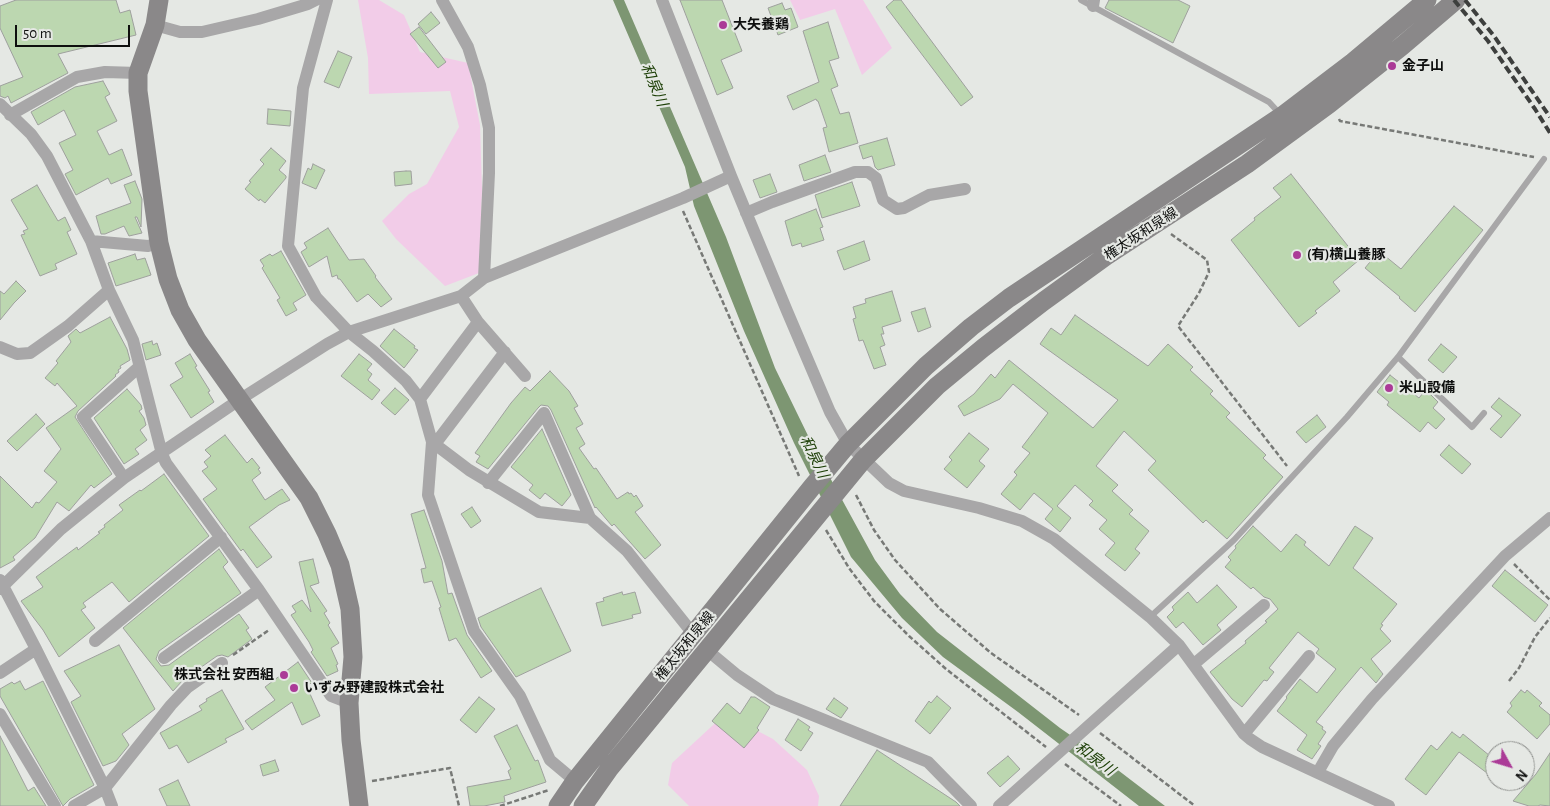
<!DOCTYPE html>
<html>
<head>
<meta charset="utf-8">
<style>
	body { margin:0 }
	#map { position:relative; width:1550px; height:806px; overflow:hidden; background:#e5e8e4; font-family:"Alegreya Sans",sans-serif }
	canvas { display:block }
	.north { position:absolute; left:1485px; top:741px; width:50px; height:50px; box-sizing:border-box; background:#e5e8e4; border:1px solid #8f918e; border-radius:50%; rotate:129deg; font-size:14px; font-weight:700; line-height:20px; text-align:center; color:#0e0f0e }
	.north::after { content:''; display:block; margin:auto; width:18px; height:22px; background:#ab3b97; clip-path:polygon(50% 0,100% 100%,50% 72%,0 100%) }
	.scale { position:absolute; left:15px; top:25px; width:115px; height:22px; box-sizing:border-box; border:2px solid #0e0f0e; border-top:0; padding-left:6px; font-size:15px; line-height:18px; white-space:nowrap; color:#0e0f0e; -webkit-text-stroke:4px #e5e8e4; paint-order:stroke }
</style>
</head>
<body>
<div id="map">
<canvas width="1550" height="806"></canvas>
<div class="north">N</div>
<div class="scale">50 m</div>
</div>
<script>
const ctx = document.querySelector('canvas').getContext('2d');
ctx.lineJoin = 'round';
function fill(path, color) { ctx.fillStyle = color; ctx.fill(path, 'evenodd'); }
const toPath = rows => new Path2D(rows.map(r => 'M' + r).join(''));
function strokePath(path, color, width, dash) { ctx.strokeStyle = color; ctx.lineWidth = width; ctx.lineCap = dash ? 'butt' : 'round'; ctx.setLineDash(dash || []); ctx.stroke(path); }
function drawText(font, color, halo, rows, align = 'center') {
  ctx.font = font + ' "Alegreya Sans","Noto Sans JP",sans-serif'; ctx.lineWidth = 4.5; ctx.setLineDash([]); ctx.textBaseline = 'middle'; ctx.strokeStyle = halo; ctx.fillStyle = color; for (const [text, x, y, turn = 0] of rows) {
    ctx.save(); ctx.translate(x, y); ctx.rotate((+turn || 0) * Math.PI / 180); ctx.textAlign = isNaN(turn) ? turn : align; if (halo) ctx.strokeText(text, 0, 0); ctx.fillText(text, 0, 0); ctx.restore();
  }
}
const green = toPath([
	[358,0,379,0,404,15,420,52,468,63,480,125,482,190,479,273,445,286,396,239,382,221,409,194,427,184,459,127,450,91,369,94,368,58],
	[790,0,863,0,892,48,862,75,835,9,800,20],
	[725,714,773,739,807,770,819,796,818,806,689,806,668,785,672,763]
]);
const water = toPath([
	[613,0,624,0,726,237,775,368,816,452,875,560,900,594,937,632,1060,728,1089,748,1165,806,1139,806,1018,712,943,657,902,618,851,557,794,443,744,331,694,206,685,167]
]);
const building = toPath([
	[16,0,116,0,120,13,130,10,136,35,58,54,68,73,11,103,8,96,5,98,0,96,0,86,23,77,0,28,0,6,16,0],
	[680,0,722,0,742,51,721,60,733,88,717,95,680,0],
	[894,0,901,0,973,97,961,106,886,7,894,0],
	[1109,0,1178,0,1190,6,1173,43,1105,8,1109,0],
	[782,3,785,10,791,8,798,27,778,35,768,8,782,3],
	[431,12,440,23,426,34,418,24,431,12],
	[828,22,839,58,829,61,838,86,831,89,840,114,849,112,858,143,829,152,823,128,827,127,818,101,817,101,816,99,793,110,787,96,819,82,803,31,828,22],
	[419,27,446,62,438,68,410,34,419,27],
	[338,51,352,57,339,88,324,82,338,51],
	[103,81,110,94,105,97,117,121,97,131,109,155,122,149,132,175,111,184,108,178,76,195,65,174,73,170,59,143,76,135,64,110,38,125,31,112,75,87,103,81],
	[268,109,291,111,290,126,267,124,268,109],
	[887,138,895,165,878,170,875,167,872,156,863,159,859,146,887,138],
	[271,148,286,161,279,170,286,176,286,178,265,203,260,199,259,201,245,189,251,182,249,181,264,164,260,160,271,148],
	[825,155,831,172,804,181,799,165,825,155],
	[313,164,325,170,316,189,302,183,308,168,311,170,313,164],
	[406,171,411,171,412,184,395,186,394,172,406,171],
	[770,174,777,192,760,198,753,180,770,174],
	[1291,174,1359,260,1333,282,1340,291,1315,311,1317,313,1299,327,1231,240,1255,220,1254,218,1281,197,1273,188,1291,174],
	[135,181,142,199,141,227,137,217,135,217,142,233,129,236,124,226,105,234,101,234,96,216,131,203,124,185,135,181],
	[852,182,860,206,822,218,815,195,852,182],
	[37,185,58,221,65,217,71,230,67,232,77,254,55,264,57,269,40,276,21,235,25,234,23,231,28,229,11,200,37,185],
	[1454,206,1483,230,1415,312,1399,298,1400,297,1365,268,1379,251,1401,269,1454,206],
	[816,209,823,227,820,228,824,240,802,247,801,243,792,246,785,221,816,209],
	[328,228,349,260,364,259,376,276,375,277,392,299,381,307,368,294,357,302,340,279,338,279,337,275,332,277,327,256,309,267,301,252,307,248,304,243,328,228],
	[864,241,870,260,844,270,837,251,864,241],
	[281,251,306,295,293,303,297,310,286,316,277,300,280,298,262,268,264,266,260,260,270,254,272,256,281,251],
	[135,254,137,260,145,258,151,275,116,286,108,263,135,254],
	[16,281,26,291,14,303,0,320,0,291,4,294,16,281],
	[892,291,901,321,882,327,884,334,881,334,885,345,880,347,886,365,874,369,863,340,859,341,853,319,856,318,853,307,866,303,865,299,892,291],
	[925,308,931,327,918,332,911,312,925,308],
	[1075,315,1148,366,1168,344,1193,367,1190,370,1213,391,1210,394,1230,413,1226,417,1266,455,1263,458,1283,477,1227,539,1206,520,1203,523,1148,470,1156,461,1124,431,1096,466,1118,485,1112,491,1133,510,1129,514,1149,531,1135,549,1140,553,1125,571,1105,555,1115,543,1099,529,1107,520,1089,505,1093,501,1075,485,1057,506,1071,518,1060,532,1045,519,1053,509,1034,493,1020,510,1001,494,1017,475,1014,472,1030,453,1022,447,1048,413,1013,384,1000,399,964,416,958,406,974,394,991,374,995,378,1009,360,1093,428,1118,400,1040,344,1051,328,1061,335,1075,315],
	[110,317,127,349,130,360,120,366,121,368,118,370,119,372,115,375,116,376,78,411,75,417,112,474,94,488,91,485,69,511,57,502,35,538,13,557,15,560,0,568,0,476,32,508,36,502,39,503,57,482,44,471,61,449,46,428,77,406,57,383,55,386,45,378,58,363,56,361,71,342,68,336,76,329,80,333,110,317],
	[394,329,415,346,414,348,418,350,404,368,380,346,394,329],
	[152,341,153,345,157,343,161,355,146,360,142,344,152,341],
	[1441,344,1457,357,1443,373,1428,360,1441,344],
	[190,354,197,366,195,367,210,391,208,392,214,402,191,418,170,385,183,377,175,363,190,354],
	[359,354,372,364,367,370,372,374,368,380,380,390,372,400,341,376,359,354],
	[550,371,569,391,578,406,574,408,583,424,576,428,585,444,579,448,594,469,596,468,617,499,628,492,629,494,631,493,634,497,636,495,643,506,635,512,661,545,645,559,614,524,612,526,596,507,595,508,551,410,548,406,541,405,538,408,488,469,476,462,480,456,475,453,511,403,525,387,530,391,550,371],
	[1390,375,1419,398,1423,393,1426,395,1428,392,1438,402,1433,408,1445,419,1436,429,1428,422,1420,432,1387,405,1389,402,1377,392,1390,375],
	[1437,381,1448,390,1445,394,1434,384,1437,381],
	[395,388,409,400,395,415,381,403,395,388],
	[127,389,141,405,142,409,139,411,144,418,146,425,140,430,147,440,135,449,139,454,124,464,94,418,127,389],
	[1499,398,1521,415,1501,438,1490,429,1502,416,1491,407,1499,398],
	[36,414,45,424,17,451,7,441,36,414],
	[1317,415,1326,427,1306,443,1296,432,1317,415],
	[542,429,571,495,562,506,545,493,540,499,529,490,533,485,511,467,542,429],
	[969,433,989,449,979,461,985,466,967,488,944,469,952,460,949,457,969,433],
	[225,435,247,463,252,458,260,468,258,469,261,473,252,480,265,500,282,489,290,500,279,505,249,527,272,557,257,568,243,549,241,551,203,499,217,489,202,471,208,467,204,462,211,456,205,450,225,435],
	[1449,445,1471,464,1462,474,1440,455,1449,445],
	[164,474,209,536,129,602,112,582,83,603,86,607,81,610,95,628,59,657,43,630,21,601,43,587,36,577,77,547,78,550,100,533,98,532,105,527,104,525,123,510,119,505,140,490,141,491,164,474],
	[472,507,481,521,471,528,461,514,472,507],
	[424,510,442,561,448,594,452,593,467,635,492,671,481,678,456,638,449,641,439,608,441,607,432,581,424,583,421,569,426,568,411,514,424,510],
	[1253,526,1281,552,1296,534,1306,542,1304,545,1329,566,1355,526,1373,538,1353,568,1397,604,1381,624,1383,625,1380,629,1391,641,1371,659,1383,674,1376,683,1361,667,1340,692,1316,722,1323,727,1322,729,1326,732,1318,744,1321,746,1312,759,1297,750,1307,735,1277,711,1287,698,1286,697,1300,679,1317,693,1336,669,1316,653,1319,649,1298,632,1269,668,1274,672,1267,681,1264,680,1242,707,1232,699,1210,672,1246,643,1245,641,1267,622,1265,621,1278,609,1270,599,1264,597,1253,587,1251,589,1225,567,1231,560,1228,557,1236,548,1235,546,1253,526],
	[219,549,228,562,223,567,241,593,159,651,156,659,161,666,169,665,239,614,249,628,246,630,252,639,228,657,222,655,217,656,183,680,173,691,123,628,219,549],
	[313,559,319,583,310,586,327,611,324,613,330,623,328,625,339,643,331,648,338,664,336,665,338,671,327,676,311,652,313,650,309,642,291,615,296,612,292,606,302,600,311,612,299,562,313,559],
	[1505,570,1548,605,1535,622,1492,586,1505,570],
	[1217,585,1237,607,1217,625,1221,630,1203,645,1183,622,1176,628,1167,617,1174,610,1172,607,1188,592,1197,603,1217,585],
	[541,588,571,651,516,677,481,627,478,618,541,588],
	[622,592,623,595,635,592,641,613,632,615,633,618,602,626,596,603,604,601,603,598,622,592],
	[119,645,155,709,122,734,129,745,116,761,103,766,71,702,81,696,64,671,119,645],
	[298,662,312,683,306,685,320,716,302,725,292,702,252,730,245,721,275,700,265,687,298,662],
	[20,681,25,690,43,681,94,785,70,799,63,806,0,696,0,689,12,682,14,684,20,681],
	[222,690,244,729,225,739,227,742,188,763,177,745,169,749,160,733,202,710,199,706,207,701,206,699,222,690],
	[1521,690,1525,693,1527,690,1542,703,1539,706,1550,715,1550,724,1537,739,1507,712,1512,706,1510,703,1521,690],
	[937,696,951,708,930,734,915,721,929,701,931,703,937,696],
	[479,697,495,709,476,733,460,720,479,697],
	[751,697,755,697,770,707,757,728,759,730,744,748,712,721,727,703,740,714,751,697],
	[834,698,848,708,841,718,826,709,834,698],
	[798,719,810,727,808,730,813,733,801,751,785,740,798,719],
	[517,725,535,761,538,760,546,782,504,796,505,802,484,806,470,806,467,787,511,779,508,771,511,769,494,736,517,725],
	[1452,732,1460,738,1463,734,1495,760,1495,779,1459,752,1426,795,1405,779,1431,745,1437,750,1452,732],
	[0,736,28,791,34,787,46,806,0,806,0,736],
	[877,750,956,802,960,806,840,806,877,750],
	[1550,753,1550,806,1540,805,1538,806,1529,806,1513,801,1536,774,1550,753],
	[1008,756,1020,769,1000,787,987,773,1008,756],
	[275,760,279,771,263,776,260,765,275,760],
	[178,780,190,806,167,806,159,789,178,780]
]);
const path = toPath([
	[1339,119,1340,121,1534,157],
	[683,211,799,476],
	[1171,234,1207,260,1209,272,1199,293,1178,326,1287,466],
	[856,495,874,530,895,560,940,609,991,653,1079,715],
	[826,530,849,568,874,601,909,636,946,669,1046,747],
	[1514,564,1550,600],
	[233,655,269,630],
	[1509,681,1519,668,1535,637,1550,618],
	[1100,733,1195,806],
	[1065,764,1121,806],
	[372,781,450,768,459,806],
	[500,806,549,790]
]);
const lane = toPath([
	[1081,0,1269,102,1281,115],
	[1398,357,1472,427,1484,413],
	[1150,617,1234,540,1347,417,1398,357,1544,159]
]);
const street = toPath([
	[327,0,303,88,288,246,316,297,349,332,373,351,406,381,420,399,432,442,469,470,539,512,590,518,627,551,694,635],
	[442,0,468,47,480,85,489,128,489,173,484,278],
	[662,0,731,176,787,311,830,412,848,444,889,483,904,491,979,508,1022,521,1054,539,1150,617,1179,645,1244,734,1250,739,1262,747,1389,806],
	[1093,6,1094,0],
	[155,25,180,32,202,32,258,19,308,4,316,0],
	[0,104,31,134,47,156,91,241,109,290,133,340,162,454,166,463,259,590,331,696,349,703],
	[10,115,77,77,105,72,138,73],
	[746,213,772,202,855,172,868,172,876,178,883,200,897,209,904,208,929,195,965,189],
	[91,241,148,246,159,243],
	[461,296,478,322,525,376],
	[0,347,17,354,30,353,68,326,109,290],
	[420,399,478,322],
	[432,442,428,495,474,631,520,696,550,760,575,781],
	[435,444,505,352],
	[124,478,83,417,139,367],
	[488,483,544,413,590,518],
	[0,580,36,649,105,788,112,806],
	[0,589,61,529,124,478,239,400,327,344,349,332,461,296,484,278,683,198,731,176],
	[95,641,221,537],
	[707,650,737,675,773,699,928,762,971,806],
	[164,658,259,590],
	[1194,664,1264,605],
	[0,673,36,649],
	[0,714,55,806],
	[1244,734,1309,656],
	[1318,772,1333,746,1372,699,1505,556,1550,518],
	[74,806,105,788,171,705,188,687,222,663],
	[999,806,1179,645]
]);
const secondary = toPath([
	[159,0,155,25,138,73,138,91,159,243,168,279,180,310,197,340,309,498,327,534,340,565,350,609,353,657,349,703,351,740,359,806],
	[558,806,575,781,812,487,848,444,926,366,971,327,1009,298,1282,116,1353,62,1427,0],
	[583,806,609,769,863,460,937,386,983,348,1044,301,1106,256,1247,164,1329,104,1402,46,1456,0]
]);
const rail = toPath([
	[1454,0,1488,41,1535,109,1550,133],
	[1465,0,1494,36,1550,117]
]);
const markers = [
	[723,25,5,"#ab3b97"],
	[1392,66,5,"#ab3b97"],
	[1297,255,5,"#ab3b97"],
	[1389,388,5,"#ab3b97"],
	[284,675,5,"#ab3b97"],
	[294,688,5,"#ab3b97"]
];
const poiNames = [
	["大矢養鶏",733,25],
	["金子山",1402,66],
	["(有)横山養豚",1307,255],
	["米山設備",1399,388],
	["株式会社 安西組",274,675,"right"],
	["いずみ野建設株式会社",304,688]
];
const streetNames = [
	["権太坂和泉線",1141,234,-33],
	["権太坂和泉線",685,646,-51]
];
const waterNames = [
	["和泉川",654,85,67],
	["和泉川",814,457,64],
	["和泉川",1095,759,37]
];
fill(green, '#f2cce8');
fill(water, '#7d9672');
fill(building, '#bcd7b0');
strokePath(building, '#9ea09d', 1);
strokePath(path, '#777976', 2.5, [5, 2.5]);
strokePath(lane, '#a8a7a8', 6);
strokePath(street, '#a8a7a8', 12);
strokePath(secondary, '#8a8889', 19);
strokePath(rail, '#3d3f3d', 4, [8, 4]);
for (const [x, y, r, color] of markers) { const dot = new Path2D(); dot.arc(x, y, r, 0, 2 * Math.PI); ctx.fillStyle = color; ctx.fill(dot); strokePath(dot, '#e5e8e4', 2); }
drawText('bold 14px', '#0e0f0e', '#e5e8e4', poiNames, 'left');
drawText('14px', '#0e0f0e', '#e5e8e4', streetNames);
drawText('italic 15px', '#1e4008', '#e5e8e4', waterNames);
</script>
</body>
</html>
